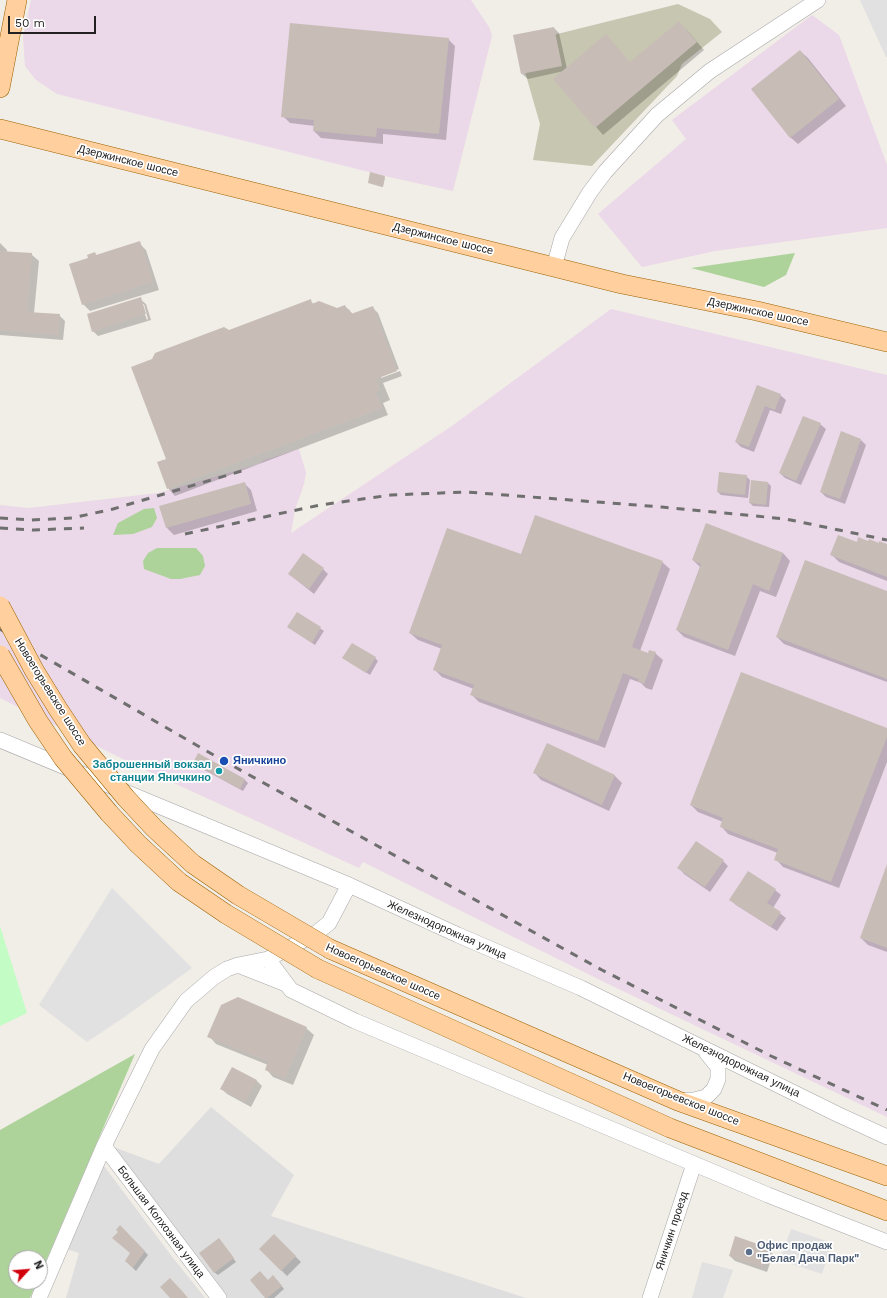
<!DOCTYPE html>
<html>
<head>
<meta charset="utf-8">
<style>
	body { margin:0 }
	#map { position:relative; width:887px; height:1298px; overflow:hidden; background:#f1ede7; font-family:"Work Sans",sans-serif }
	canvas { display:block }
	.north { position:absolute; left:8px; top:1250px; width:40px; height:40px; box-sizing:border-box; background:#fff; border:1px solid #a6a6a6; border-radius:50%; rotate:64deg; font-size:11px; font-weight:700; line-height:16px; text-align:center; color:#212121 }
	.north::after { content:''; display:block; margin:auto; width:14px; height:18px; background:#d1000b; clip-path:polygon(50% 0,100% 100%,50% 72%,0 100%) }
	.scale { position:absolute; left:8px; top:16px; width:88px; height:18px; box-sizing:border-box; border:2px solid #212121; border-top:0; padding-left:5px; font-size:12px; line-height:14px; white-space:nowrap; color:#212121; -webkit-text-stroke:3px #fff; paint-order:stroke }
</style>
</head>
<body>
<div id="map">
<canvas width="887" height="1298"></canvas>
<div class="north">N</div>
<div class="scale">50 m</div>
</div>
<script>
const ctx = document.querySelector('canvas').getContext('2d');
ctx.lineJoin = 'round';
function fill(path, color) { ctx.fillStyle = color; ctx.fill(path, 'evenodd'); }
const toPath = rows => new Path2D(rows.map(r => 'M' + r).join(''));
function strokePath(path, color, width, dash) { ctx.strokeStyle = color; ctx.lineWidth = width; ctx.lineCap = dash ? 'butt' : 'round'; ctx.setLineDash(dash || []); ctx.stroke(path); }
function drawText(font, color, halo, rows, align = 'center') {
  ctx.font = font + ' "Work Sans",sans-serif'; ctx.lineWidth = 3.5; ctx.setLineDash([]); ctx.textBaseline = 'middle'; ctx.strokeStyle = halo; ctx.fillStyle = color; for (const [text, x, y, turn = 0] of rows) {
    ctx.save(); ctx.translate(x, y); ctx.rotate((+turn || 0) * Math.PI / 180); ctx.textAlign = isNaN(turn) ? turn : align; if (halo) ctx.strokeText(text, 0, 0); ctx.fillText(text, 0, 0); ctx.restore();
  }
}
const residential = toPath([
	[211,1107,294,1175,271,1216,526,1298,225,1298,111,1146,159,1164],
	[101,1162,170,1254,205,1298,66,1298,79,1253,63,1248]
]);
const industrial = toPath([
	[31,0,471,0,489,27,492,36,453,191,389,177,57,94,36,80,25,66,23,36],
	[812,15,839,35,887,165,887,228,715,251,642,267,598,214,686,139,672,120],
	[611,309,887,375,887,1117,604,982,363,862,359,868,139,767,0,698,0,505,29,508,158,493,259,464,264,460,299,449,306,473,304,484,295,510,291,533,452,426]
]);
const construction = toPath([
	[678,4,710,19,722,32,682,64,677,76,592,166,533,160,540,124,517,44]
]);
const forest = toPath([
	[795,253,786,275,764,287,691,268],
	[154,508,157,518,152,527,133,534,113,535,118,523,144,509],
	[157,548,196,548,203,556,205,566,200,575,180,579,171,579,144,569,143,561,148,553],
	[135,1054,40,1275,40,1258,16,1258,16,1282,37,1282,30,1298,0,1298,0,1130]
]);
const park = toPath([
	[0,926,27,1013,0,1026]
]);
const parking = toPath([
	[860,0,887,0,887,57,886,57],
	[112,888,192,968,123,1018,87,1042,39,1005],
	[791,1229,832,1243,822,1274,780,1260],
	[702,1262,733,1270,723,1298,692,1298]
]);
const shadow = toPath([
	[554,28,559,33,567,69,631,63,686,29,704,50,603,135,555,79,564,71,528,79,522,74],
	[448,39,455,46,446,140,383,134,383,144,321,138,314,131,315,126,290,123,283,116],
	[800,51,808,58,846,106,798,144,790,137],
	[384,177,385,178,383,187,369,182],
	[0,243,7,250,7,252,31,254,39,261,34,313,59,315,65,321,63,340,0,335],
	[139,243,146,250,159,290,90,311,83,304,89,258,95,253,97,256],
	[140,299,146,304,151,320,98,336,93,331],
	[141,304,144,304,148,319,147,320],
	[310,301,314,304,337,309,345,306,354,315,373,308,378,313,399,369,381,375,381,378,400,371,402,376,383,383,390,400,383,403,388,415,175,496,168,488,167,459,229,331],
	[757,386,780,395,786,400,781,414,770,410,754,452,741,447,736,442],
	[820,424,826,429,801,485,785,478,780,473],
	[861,440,866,445,845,504,826,497,821,492],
	[746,476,750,480,748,498,721,495,718,492],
	[244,483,251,490,257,511,174,535,167,528,161,506],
	[768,483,771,486,769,507,753,506,750,503],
	[706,524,783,553,790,561,776,597,760,591,735,656,684,637,677,630,700,567,693,560],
	[857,543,868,543,887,545,887,581,839,562,831,554],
	[521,556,662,562,670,569,640,651,649,654,655,653,663,660,652,690,646,688,641,683,630,679,605,748,479,702,472,695,474,689,442,677,435,670,442,649,418,640,410,633],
	[323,569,328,574,314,594,289,574],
	[887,592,887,682,784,644,777,637],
	[297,613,324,631,315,645,288,627],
	[344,658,375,658,378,661,370,675],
	[887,729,887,762,839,888,783,867,776,859,778,853,728,834,721,826,723,822,698,812,691,805],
	[547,744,615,776,622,783,609,811,541,780,534,772],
	[194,762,245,780,248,783,243,791,197,766],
	[723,861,728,866,710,892,684,874,679,868],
	[887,866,887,952,868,945,861,938],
	[749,872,775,890,781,895,773,908,786,918,777,931,736,905,731,900],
	[306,1028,314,1035,293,1085,273,1077,266,1069,268,1065,216,1044,209,1036],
	[233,1068,257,1081,262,1086,251,1107,227,1094,221,1088],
	[120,1226,148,1255,136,1271,126,1261,131,1253,119,1232],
	[274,1235,301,1262,287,1276,260,1249],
	[219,1239,236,1262,218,1275,214,1272],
	[768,1249,773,1254,767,1272,735,1261,730,1256],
	[277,1280,284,1289,274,1298,266,1298,268,1281]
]);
const building = toPath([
	[679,21,697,42,595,128,553,79,606,34,630,62],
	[290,23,449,38,439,134,377,128,376,137,313,131,314,120,281,117],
	[554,27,562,66,521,74,513,35],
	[800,50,839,99,790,138,751,89],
	[370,172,385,176,382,187,368,183],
	[140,241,153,282,82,305,69,264,88,258,87,255,95,252,96,255],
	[0,251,32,253,27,312,60,314,58,335,0,330],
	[141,297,146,314,92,332,87,314],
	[311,299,312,304,319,301,337,308,345,305,347,310,349,309,351,314,373,306,397,371,376,379,380,390,375,391,382,408,167,489,157,462,166,459,131,367,152,359,155,353,224,327,229,330],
	[757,385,781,394,775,410,765,406,749,447,735,442],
	[803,416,821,423,796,481,779,473],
	[841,431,861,439,840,499,820,492],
	[719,472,747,475,745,495,717,492],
	[751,480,768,482,766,505,749,503],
	[245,482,251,504,166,528,159,506],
	[535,515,663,561,632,647,648,653,649,650,656,652,644,684,638,681,639,679,623,673,598,741,470,695,474,685,433,670,442,645,409,633,447,528,521,554],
	[706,523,783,553,769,591,753,584,728,650,676,630,701,564,692,560],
	[838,535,857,542,858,537,868,541,869,539,879,543,879,541,887,544,887,577,830,555],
	[303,553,324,568,309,589,288,574],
	[805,560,887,591,887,679,776,637],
	[297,612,321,627,312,643,287,627],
	[352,643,376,657,366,673,342,658],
	[741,672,887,728,887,737,831,882,774,860,778,849,720,827,723,818,690,805],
	[547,743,615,775,602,805,533,773],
	[198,753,245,779,240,789,193,763],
	[696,841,724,860,705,887,677,868],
	[887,864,887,948,860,938],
	[748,871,776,889,767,903,781,912,771,927,729,900],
	[238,997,307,1027,285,1079,265,1070,268,1061,207,1037,221,1005],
	[232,1067,257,1080,245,1102,220,1089],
	[120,1225,145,1251,133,1268,125,1261,130,1253,112,1238,118,1232,116,1230],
	[274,1234,296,1256,281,1271,259,1249],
	[735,1236,769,1248,762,1267,729,1256],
	[219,1238,234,1258,214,1273,199,1253],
	[260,1271,268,1280,273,1275,282,1286,267,1298,265,1298,250,1280],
	[170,1278,183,1292,188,1298,170,1298,160,1287]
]);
const minor = toPath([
	[554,267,562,238,590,192,605,172,657,115,710,71,818,0],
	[0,740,349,885,458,935,581,988,837,1114,887,1137],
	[268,959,291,990,355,1021,768,1195,887,1242],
	[238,965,286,984],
	[680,1101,694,1100,706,1097,714,1089,718,1079,718,1067,706,1052],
	[104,1146,219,1298],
	[39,1298,104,1146,152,1049,186,1001,214,977,227,969,238,965,268,959,315,934,329,923,349,885],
	[650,1298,694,1164]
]);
const major = toPath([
	[0,88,17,0],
	[0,129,622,284,757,311,887,342],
	[330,949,678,1101,887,1176],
	[318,969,670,1128,887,1211]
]);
const rail = toPath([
	[0,518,31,520,72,518,113,509,245,470],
	[0,528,34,530,84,528],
	[185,534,320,505,391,495,466,492,662,507,786,519,887,540],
	[0,629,39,654,224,761,602,970,771,1056,887,1110]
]);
const majorBridge = toPath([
	[0,606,34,670,58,709,82,745,126,798,154,828,193,864,238,895,330,949],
	[0,655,38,721,63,758,109,813,138,844,179,882,226,914,318,969]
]);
const markers = [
	[224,761,5,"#1a4fb4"],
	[219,771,4,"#0f9aa8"],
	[749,1252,4,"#5c6f8a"]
];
const streetNames = [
	["Дзержинское шоссе",128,161,14],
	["Дзержинское шоссе",443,239,14],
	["Дзержинское шоссе",758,312,12],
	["Новоегорьевское шоссе",50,692,58],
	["Железнодорожная улица",447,930,24],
	["Новоегорьевское шоссе",383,972,24],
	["Железнодорожная улица",741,1066,26],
	["Новоегорьевское шоссе",681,1099,22],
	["Большая Колхозная улица",161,1222,53],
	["Яничкин проезд",672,1231,-72]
];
const transitNames = [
	["Яничкино",233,761]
];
const cultureNames = [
	["Заброшенный вокзал",211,765],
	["станции Яничкино",211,778]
];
const serviceNames = [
	["Офис продаж",757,1246],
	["\"Белая Дача Парк\"",757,1259]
];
fill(residential, '#dfdede');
fill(industrial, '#ebd8e8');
fill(construction, '#c7c6b1');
fill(forest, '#add39a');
fill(park, '#c3fcc5');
fill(parking, '#e1e1e1');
fill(shadow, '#0003');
fill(building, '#c7bdb6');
strokePath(minor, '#a8a8a8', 16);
strokePath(major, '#9d6100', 20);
strokePath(minor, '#fff', 15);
strokePath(major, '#ffd09e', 19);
strokePath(rail, '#6f6f6f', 3, [8, 8]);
strokePath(majorBridge, '#9d6100', 20, []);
strokePath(majorBridge, '#ffd09e', 19);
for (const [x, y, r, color] of markers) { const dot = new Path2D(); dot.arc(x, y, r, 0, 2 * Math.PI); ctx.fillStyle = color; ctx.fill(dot); strokePath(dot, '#fff', 1.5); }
drawText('11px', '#212121', '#fff', streetNames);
drawText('bold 11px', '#164399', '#fff', transitNames, 'left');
drawText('bold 11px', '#0d838f', '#fff', cultureNames, 'right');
drawText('bold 11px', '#4e5e75', '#fff', serviceNames, 'left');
</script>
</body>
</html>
